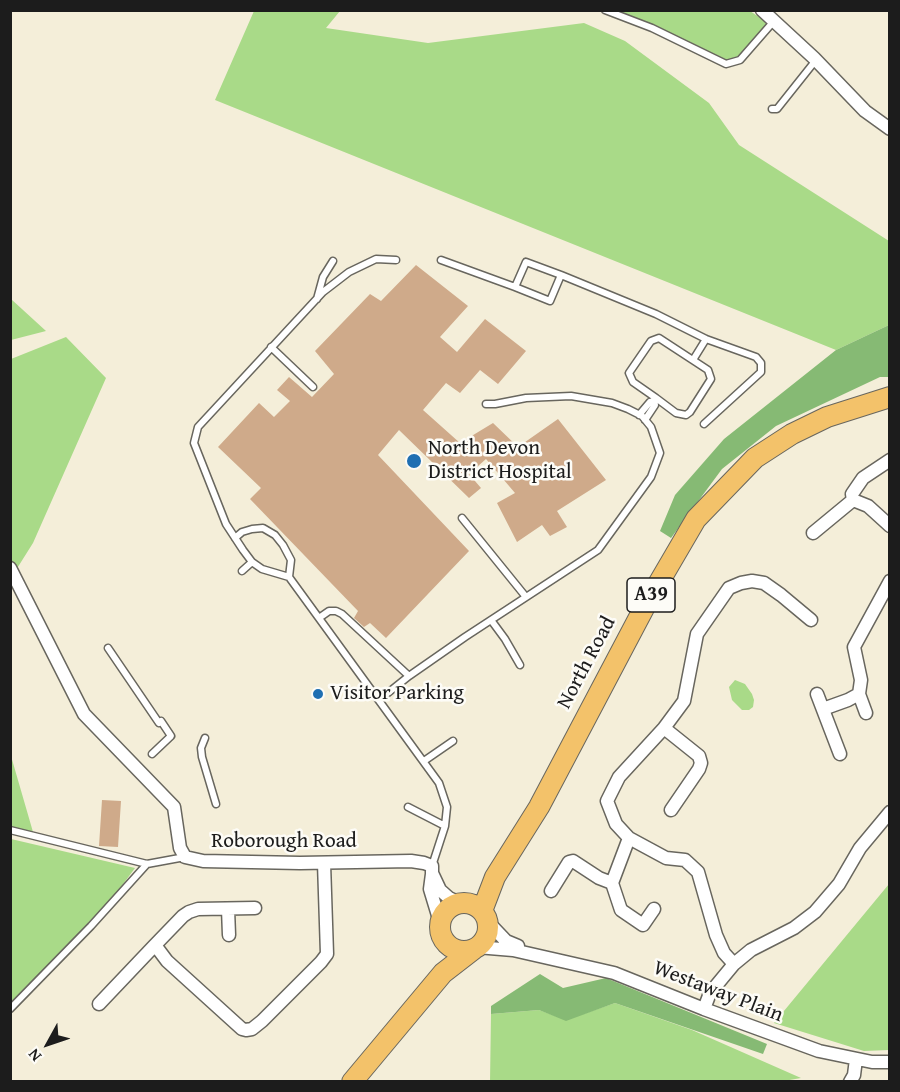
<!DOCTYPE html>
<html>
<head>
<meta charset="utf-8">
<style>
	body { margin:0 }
	#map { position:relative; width:900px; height:1092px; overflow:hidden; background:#f4eed9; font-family:"Gentium Book Plus",serif }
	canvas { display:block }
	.frame { position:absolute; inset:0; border:12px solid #1c1c1c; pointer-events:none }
	.north { position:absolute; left:18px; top:1014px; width:60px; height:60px; -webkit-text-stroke:4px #fdfcf7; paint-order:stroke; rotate:230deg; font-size:16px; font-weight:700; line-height:24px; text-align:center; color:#1c1c1c }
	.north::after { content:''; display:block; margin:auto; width:21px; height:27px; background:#1c1c1c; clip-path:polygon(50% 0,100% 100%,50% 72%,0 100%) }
</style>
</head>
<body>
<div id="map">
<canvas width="900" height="1092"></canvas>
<div class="frame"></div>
<div class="north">N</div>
</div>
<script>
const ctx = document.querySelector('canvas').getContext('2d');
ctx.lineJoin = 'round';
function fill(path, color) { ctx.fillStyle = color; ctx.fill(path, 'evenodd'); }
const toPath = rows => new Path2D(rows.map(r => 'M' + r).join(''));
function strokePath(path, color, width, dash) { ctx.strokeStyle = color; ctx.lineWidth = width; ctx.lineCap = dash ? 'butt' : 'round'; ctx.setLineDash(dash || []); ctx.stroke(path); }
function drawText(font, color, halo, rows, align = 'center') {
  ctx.font = font + ' "Gentium Book Plus",serif'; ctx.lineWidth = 5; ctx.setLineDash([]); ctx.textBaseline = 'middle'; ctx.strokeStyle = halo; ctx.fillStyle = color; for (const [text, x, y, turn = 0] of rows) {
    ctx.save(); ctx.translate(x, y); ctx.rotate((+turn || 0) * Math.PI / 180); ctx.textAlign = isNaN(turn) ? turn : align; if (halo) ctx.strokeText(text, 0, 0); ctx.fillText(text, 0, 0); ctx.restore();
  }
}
const green = toPath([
	[254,11,340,11,326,28,428,43,584,23,625,41,709,103,739,145,889,241,889,325,836,350,215,100],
	[615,11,750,11,768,23,738,58,726,61,654,25],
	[11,299,46,331,11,340],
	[66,337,106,378,33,543,16,570,11,559,11,359],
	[735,680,745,684,752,694,754,700,753,707,749,710,742,710,732,700,729,687],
	[11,756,33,832,11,828],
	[11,839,135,868,115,895,11,1004],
	[889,884,889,1050,864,1051,774,1023],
	[615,1003,692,1030,801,1078,778,1082,490,1082,491,1014,539,1010,566,1020]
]);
const forest = toPath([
	[889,325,889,377,880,377,776,426,722,469,671,538,660,531,675,495,724,439,836,350],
	[540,974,563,988,606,978,767,1044,763,1054,615,1003,566,1021,539,1010,491,1014,491,1006]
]);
const building = toPath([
	[416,265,468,306,440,337,457,352,485,319,526,351,498,384,480,370,460,393,446,383,423,410,460,443,493,423,518,447,558,419,606,480,557,511,567,527,550,536,542,525,517,542,497,503,515,493,486,459,469,474,481,488,469,498,399,430,378,455,469,551,386,638,370,623,364,627,354,618,358,611,250,499,261,488,218,447,259,403,274,417,290,401,277,390,289,377,312,397,334,374,315,351,370,294,381,301],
	[102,800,121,801,118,847,99,846]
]);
const lane = toPath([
	[605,10,652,28,726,64,740,60,774,21],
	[772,109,777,109,816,60],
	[396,260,376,259,349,272,323,292,198,427,194,443,226,524,243,550,252,562,262,569,289,577,439,783,447,807,445,826,432,866],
	[441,260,515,287],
	[561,275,550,301,515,287,526,262,561,275,656,314,706,339,756,357,761,363,761,372,704,424],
	[317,299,323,277,333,261],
	[271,347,313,387],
	[693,360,706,339],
	[654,401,656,398,633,382,629,373,651,341,659,338,708,370,711,379,690,412,686,415,676,413,656,398],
	[639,415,650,402,654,401,655,405,645,420],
	[462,518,526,597],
	[235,538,242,532,252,529,263,528,275,535,283,545,291,560,289,577],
	[242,571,252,562],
	[319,618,329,611,336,611,342,614,409,676],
	[491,620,505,639,520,665],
	[108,648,159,723],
	[379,700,409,676,465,637,598,550,651,477,660,453,651,427,642,416,628,409,612,403,571,396,526,398,495,404,486,404],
	[205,738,201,748,202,757,216,804],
	[152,754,171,736,161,721],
	[424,761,453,741],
	[408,807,445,826],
	[10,830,147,864,185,857],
	[10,1009,91,926,147,864]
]);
const street = toPath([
	[762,10,814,58,865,111,890,129],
	[853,500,868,506,890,526],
	[813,533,853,500,852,494,863,478,890,460],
	[10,568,84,714,174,807,180,848,185,857,203,861,300,863,411,861,424,863,432,866,432,873,440,890,449,898,460,903],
	[817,694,840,754],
	[823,709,848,700,859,694],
	[866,713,859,694,861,680,854,647,890,581],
	[664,728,699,756,701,763,699,769,671,810],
	[629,838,612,883,621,910,643,925,654,909],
	[432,874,430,889,440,922],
	[551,891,569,862,573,861,599,878,612,883],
	[255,908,198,909,189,912,183,916,155,945,167,961,242,1029,246,1030,252,1029,262,1021,321,962,327,954,324,863],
	[228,909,229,935],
	[487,921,506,941,518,946],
	[477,947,513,950,614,973,704,1009,819,1051,872,1062,890,1062],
	[734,964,724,953,716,935,698,872,685,860,666,858,629,838,616,824,607,801,619,777,664,728,684,701,697,634,729,588,741,583,752,581,764,583,781,595,811,620],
	[99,1004,155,945],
	[704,1009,710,993,734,964,751,950,794,928,815,912,839,884,860,848,890,812],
	[850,1082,854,1075,856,1059]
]);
const primary = toPath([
	'440 927a24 24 0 1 1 48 0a24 24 0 1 1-48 0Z',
	[482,911,495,877,539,807,644,608,696,519,755,458,792,434,827,417,890,397],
	[352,1082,443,973,474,949]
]);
const markers = [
	[414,461,8,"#1f6fb2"],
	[318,694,6,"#1f6fb2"]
];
const shields = [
	[651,595,48]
];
const shieldNames = [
	["A39",651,595]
];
const poiNames = [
	["North Devon",428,449],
	["District Hospital",428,473],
	["Visitor Parking",330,694]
];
const streetNames = [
	["North Road",587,663,-62],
	["Roborough Road",284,842],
	["Westaway Plain",718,992,21]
];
fill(green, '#a9da88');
fill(forest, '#86ba74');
fill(building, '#cfaa8a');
strokePath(lane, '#68665e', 9);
strokePath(street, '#68665e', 15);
strokePath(primary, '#68665e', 22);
strokePath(lane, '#fff', 6);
strokePath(street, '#fff', 12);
strokePath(primary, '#f3c26a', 20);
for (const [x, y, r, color] of markers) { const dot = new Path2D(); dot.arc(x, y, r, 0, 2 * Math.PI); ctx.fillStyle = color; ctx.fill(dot); strokePath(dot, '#fdfcf7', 2); }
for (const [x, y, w] of shields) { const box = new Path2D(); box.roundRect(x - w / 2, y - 17, w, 34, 4.5); ctx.fillStyle = '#fdfcf7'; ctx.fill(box); strokePath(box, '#1c1c1c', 1.5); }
drawText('bold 20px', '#1c1c1c', null, shieldNames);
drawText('21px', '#1c1c1c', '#fdfcf7', poiNames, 'left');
drawText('21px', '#1c1c1c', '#fdfcf7', streetNames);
</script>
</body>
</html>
